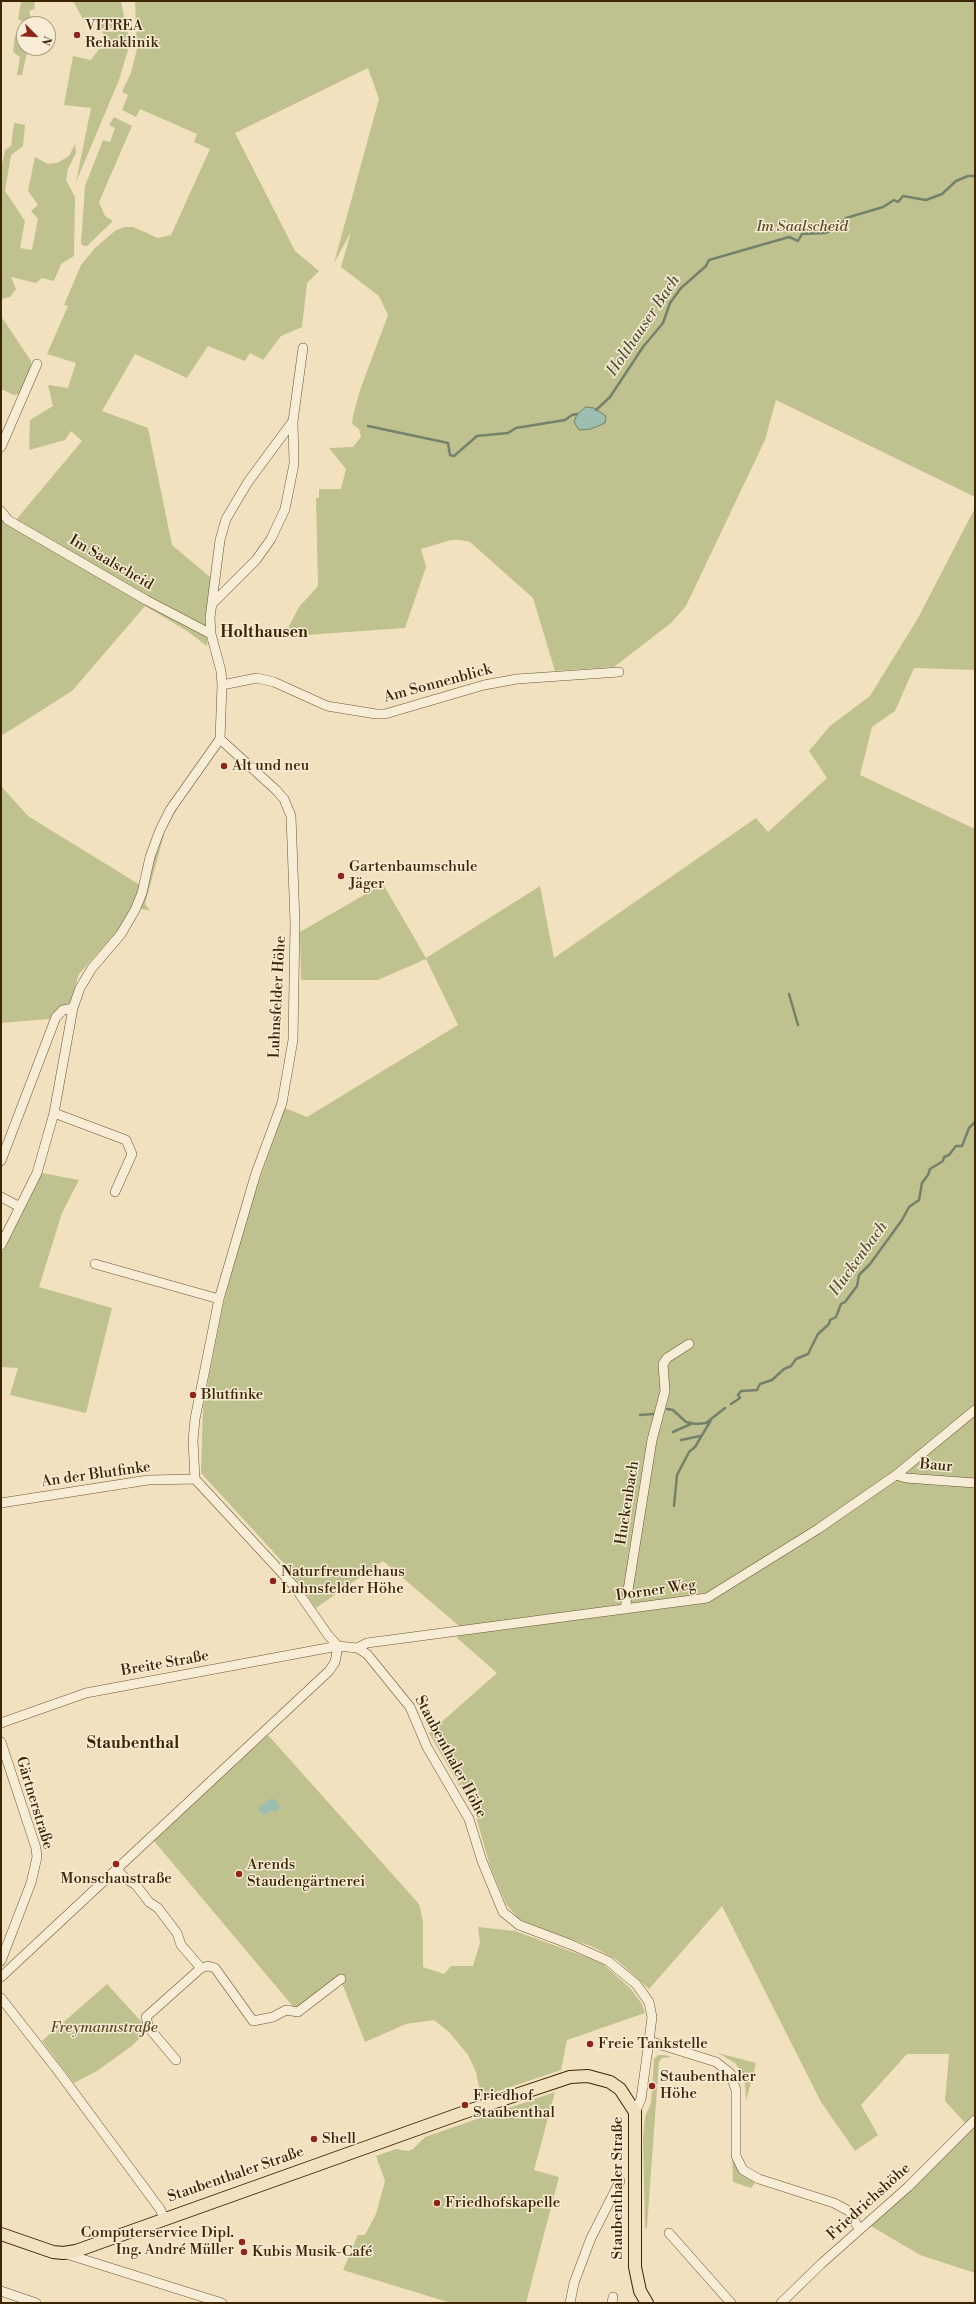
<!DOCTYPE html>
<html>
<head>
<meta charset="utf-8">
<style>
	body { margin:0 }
	#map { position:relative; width:976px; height:2304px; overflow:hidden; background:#f2e1be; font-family:"Libre Bodoni",serif }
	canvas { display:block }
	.frame { position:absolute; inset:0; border:2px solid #3c2503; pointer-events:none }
	.north { position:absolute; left:16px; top:16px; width:40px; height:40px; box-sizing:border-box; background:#f7ecd5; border:1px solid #ac9c81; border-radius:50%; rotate:114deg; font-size:11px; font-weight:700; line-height:16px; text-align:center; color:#3c2503 }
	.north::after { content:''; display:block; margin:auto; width:14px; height:18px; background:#8f2418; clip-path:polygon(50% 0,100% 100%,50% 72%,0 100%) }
</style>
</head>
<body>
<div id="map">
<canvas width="976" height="2304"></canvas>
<div class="frame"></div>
<div class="north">N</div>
</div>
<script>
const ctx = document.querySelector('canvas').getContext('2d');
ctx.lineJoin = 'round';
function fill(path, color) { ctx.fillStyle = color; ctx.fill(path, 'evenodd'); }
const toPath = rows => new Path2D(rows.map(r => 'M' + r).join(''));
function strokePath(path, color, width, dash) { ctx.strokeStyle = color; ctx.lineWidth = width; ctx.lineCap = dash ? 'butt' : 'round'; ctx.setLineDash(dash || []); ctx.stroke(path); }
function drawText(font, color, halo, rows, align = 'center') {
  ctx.font = font + ' "Libre Bodoni",serif'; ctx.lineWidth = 3; ctx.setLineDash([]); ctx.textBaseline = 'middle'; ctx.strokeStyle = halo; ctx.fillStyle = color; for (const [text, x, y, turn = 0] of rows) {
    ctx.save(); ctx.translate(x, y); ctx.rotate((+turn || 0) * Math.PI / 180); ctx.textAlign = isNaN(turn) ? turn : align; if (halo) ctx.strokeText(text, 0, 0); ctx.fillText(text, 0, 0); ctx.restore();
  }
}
const green = toPath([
	[21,1,35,1,34,9,29,11,31,18,29,17,28,22,18,20],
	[73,1,121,1,128,35,128,50,119,80,76,182,91,108,64,105,73,56,91,60,99,49,107,48,109,37,103,34,98,21,83,19],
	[135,1,975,1,975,497,776,400,765,440,686,606,671,623,614,667,555,671,533,598,470,542,460,540,451,540,421,549,426,567,405,628,306,635,285,634,299,607,318,586,316,498,319,498,319,489,341,489,346,469,329,448,353,447,361,437,359,429,352,424,353,416,360,390,388,315,379,296,341,267,351,232,334,263,379,99,368,68,235,133,295,251,319,271,307,283,302,327,281,336,263,360,250,353,245,361,208,346,187,378,135,354,102,411,148,428,172,545,211,578,207,646,187,631,145,606,72,691,1,736,1,516,10,527,82,441,71,431,65,440,29,450,30,420,53,406,48,385,68,388,76,363,47,354,68,306,64,305,81,265,95,248,116,230,125,227,133,227,158,238,171,235,210,149,194,142,197,134,140,109,136,117,122,110,128,95,122,92,131,73,137,49],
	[15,35,24,35,24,48,28,48,22,75,17,75,20,57,13,52],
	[114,117,132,126,99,202,105,216,113,221,87,246,84,246,81,244,85,186,103,140,110,142,115,128,109,125],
	[14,123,25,125,23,146,11,155,5,191,25,221,20,248,32,250,38,219,31,211,38,205,28,191,35,157,48,164,57,163,69,156,75,144,76,153,68,169,66,180,75,197,74,256,61,264,54,281,42,278,36,283,11,277,16,289,10,297,2,299,1,170,5,150,11,146],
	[1,316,31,361,31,370,20,394,14,395,1,389],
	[975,508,975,670,914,668,895,711,872,727,860,775,975,829,975,2273,920,2255,871,2226,967,2125,945,2101,949,2054,907,2054,861,2105,878,2135,855,2151,821,2102,722,1906,649,1989,617,1960,591,1946,544,1930,519,1919,506,1904,490,1866,475,1813,429,1733,497,1673,457,1638,458,1625,383,1561,316,1608,289,1569,201,1473,203,1407,223,1305,249,1209,285,1108,307,1117,458,1025,426,959,378,980,301,980,300,932,383,884,426,958,540,886,554,958,756,818,768,832,827,778,809,751,830,726,870,696,918,618],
	[1,786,28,816,140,885,138,897,124,923,79,974,70,1003,58,1010,50,1019,1,1023],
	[176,807,178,807,165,831,145,904,150,911,139,908,160,837],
	[42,1173,79,1180,62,1213,39,1287,112,1308,86,1413,10,1395,18,1368,1,1367,1,1254],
	[268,1735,419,1904,423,1922,423,1967,444,1974,451,1966,473,1966,480,1943,478,1927,515,1931,589,1958,604,1965,630,1988,642,2004,645,2013,567,2040,561,2070,481,2097,476,2072,468,2055,449,2032,434,2020,406,2024,365,2042,340,1978,296,2010,154,1841],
	[107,1984,148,2029,133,2045,97,2071,74,2083,42,2041],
	[718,2053,756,2063,746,2101,745,2084,740,2070,735,2063],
	[658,2055,665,2055,672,2057,662,2058,659,2062,647,2227,645,2229,643,2138,645,2117,651,2103,654,2059],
	[555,2092,534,2170,559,2177,526,2303,451,2303,343,2270,358,2235,365,2235,376,2214,385,2181,376,2156,396,2149,408,2151,413,2149,425,2137],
	[732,2152,741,2173,755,2183,751,2188,733,2182]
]);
const water = toPath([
	[586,407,594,408,606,416,605,423,591,429,579,430,574,422,577,414,586,407]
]);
const stream = toPath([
	[596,410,610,397,643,347,663,323,670,303,681,288,706,266,709,260,789,237,798,241,802,234,825,233,839,227,846,218,883,207,894,200,898,202,903,196,926,200,942,194,956,181,968,176,975,176],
	[368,426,448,443,450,455,454,456,477,436,508,433,516,428,565,420,572,415,577,414],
	[789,994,798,1025],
	[731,1404,740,1398,738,1395,741,1391,757,1390,760,1384,772,1380,784,1369,791,1366,796,1359,808,1354,818,1334,829,1324,830,1320,836,1317,841,1304,845,1302,857,1286,859,1275,870,1264,902,1220,909,1207,919,1200,922,1183,928,1175,930,1169,943,1161,944,1157,949,1155,956,1146,962,1146,969,1128,975,1122],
	[667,1409,673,1410,686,1422,696,1424,706,1423,725,1408],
	[640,1415,653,1414],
	[673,1432,691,1424],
	[681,1440,700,1436],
	[674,1506,677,1475,689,1452,695,1447,711,1420]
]);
const canal = toPath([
	[263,1809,265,1810,272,1803,275,1807]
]);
const minor = toPath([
	[1,447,37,364],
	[1,511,8,520,146,600,211,634],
	[212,604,256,560,271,539,285,509,294,464,293,421],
	[222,685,257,678,274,682,327,706,376,714,385,714,484,685,517,679,619,672],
	[220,739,276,790,284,799,291,816,295,923,293,1040,282,1103,256,1173,219,1299,195,1419,193,1441,195,1479,294,1586,328,1635,338,1646],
	[54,1113,126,1140,132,1154,115,1192],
	[1,1161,56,1017,63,1010,73,1008],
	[1,1197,20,1207],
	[1,1245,37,1173,54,1113,73,1008,80,988,92,968,121,934,135,910,142,893,150,857,160,830,170,810,220,739,222,685,221,671,211,634,210,618,220,540,226,519,248,482,293,421,303,348],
	[95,1264,219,1299],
	[896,1475,906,1478,975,1483],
	[1,1503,148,1480,195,1479],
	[625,1609,652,1440,665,1391,663,1364,667,1358,689,1344],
	[357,1648,367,1643,707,1598,818,1529,896,1475,975,1410],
	[1,1723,86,1693,338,1646,357,1648,367,1654,410,1707,427,1747,469,1819,482,1861,503,1912,519,1925,572,1945,608,1961,636,1984,649,2002,652,2017,649,2041,641,2099,635,2112],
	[1,1742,36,1848,37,1857,31,1883,1,1961],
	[117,1870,126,1879,136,1885,149,1902,158,1908,177,1933,181,1945,201,1968],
	[1,1977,329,1671,335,1662,338,1646],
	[1,1998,58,2071,160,2209,164,2218],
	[649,2041,716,2062,730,2073,736,2090,736,2156,743,2170,759,2179,834,2203,849,2211,859,2229],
	[176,2060,149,2028,146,2017,201,1968,208,1966,215,1968,253,2021,273,2017,286,2010,298,2012,341,1979],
	[669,2233,731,2303],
	[63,2253,222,2303],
	[1,2291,36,2303],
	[570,2303,574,2283,591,2238,620,2181],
	[612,2303,613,2297],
	[781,2303,821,2264,908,2187,975,2120]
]);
const major = toPath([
	[1,2234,53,2252,63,2253,76,2251,465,2112,570,2077,588,2076,610,2082,620,2089,635,2112,635,2267,640,2291,647,2303]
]);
const markers = [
	[77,35,4,"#8f2418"],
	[224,766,4,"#8f2418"],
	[341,876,4,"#8f2418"],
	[193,1395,4,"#8f2418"],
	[273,1581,4,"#8f2418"],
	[116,1864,4,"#8f2418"],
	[239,1874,4,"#8f2418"],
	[590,2044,4,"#8f2418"],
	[652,2086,4,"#8f2418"],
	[465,2105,4,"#8f2418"],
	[314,2139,4,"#8f2418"],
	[437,2203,4,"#8f2418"],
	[242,2242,4,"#8f2418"],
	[244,2252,4,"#8f2418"]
];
const poiNames = [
	["VITREA",85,26],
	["Rehaklinik",85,43],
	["Alt und neu",232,766],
	["Gartenbaumschule",349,867],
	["Jäger",349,884],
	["Blutfinke",201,1395],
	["Naturfreundehaus",281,1572],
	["Luhnsfelder Höhe",281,1589],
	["Arends",247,1865],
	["Staudengärtnerei",247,1882],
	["Monschaustraße",116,1879,"center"],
	["Freie Tankstelle",598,2044],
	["Staubenthaler",660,2077],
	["Höhe",660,2094],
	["Friedhof",473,2096],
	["Staubenthal",473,2113],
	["Shell",322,2139],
	["Friedhofskapelle",445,2203],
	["Computerservice Dipl.",234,2233,"right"],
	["Ing. André Müller",234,2250,"right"],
	["Kubis Musik-Café",252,2252]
];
const parkNames = [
	["Im Saalscheid",802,227],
	["Freymannstraße",104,2028]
];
const streetNames = [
	["Im Saalscheid",111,563,30],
	["Am Sonnenblick",438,684,-15],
	["Luhnsfelder Höhe",278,997,-87],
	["Baur",936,1466,5],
	["An der Blutfinke",96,1475,-8],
	["Huckenbach",628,1503,-81],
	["Dorner Weg",656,1591,-8],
	["Breite Straße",165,1664,-10],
	["Staubenthaler Höhe",450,1757,62],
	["Gärtnerstraße",34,1803,73],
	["Staubenthaler Straße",236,2175,-19],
	["Staubenthaler Straße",618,2188,-90],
	["Friedrichshöhe",869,2202,-42]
];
const waterNames = [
	["Holthauser Bach",644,326,-56],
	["Huckenbach",859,1259,-54]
];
const neighbourhoodNames = [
	["Holthausen",264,633],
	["Staubenthal",133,1744]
];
fill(green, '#bfc28e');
fill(water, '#9bbeb0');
strokePath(water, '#75816b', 1);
strokePath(stream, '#75816b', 2.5);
strokePath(canal, '#9bbeb0', 9);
strokePath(minor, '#6a5432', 10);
strokePath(major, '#3c2503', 14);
strokePath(minor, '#f7ecd5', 9);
strokePath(major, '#f2e1be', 12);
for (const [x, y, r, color] of markers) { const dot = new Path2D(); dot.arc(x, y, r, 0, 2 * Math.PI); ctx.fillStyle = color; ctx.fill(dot); strokePath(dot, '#f7ecd5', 1.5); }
drawText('15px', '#3c2503', '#f7ecd5', poiNames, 'left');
drawText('italic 15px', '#5d4c26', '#f7ecd5', parkNames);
drawText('15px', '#3c2503', '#f7ecd5', streetNames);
drawText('italic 16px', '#585337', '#f7ecd5', waterNames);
drawText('bold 16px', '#3c2503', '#f7ecd5', neighbourhoodNames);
</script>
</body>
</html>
